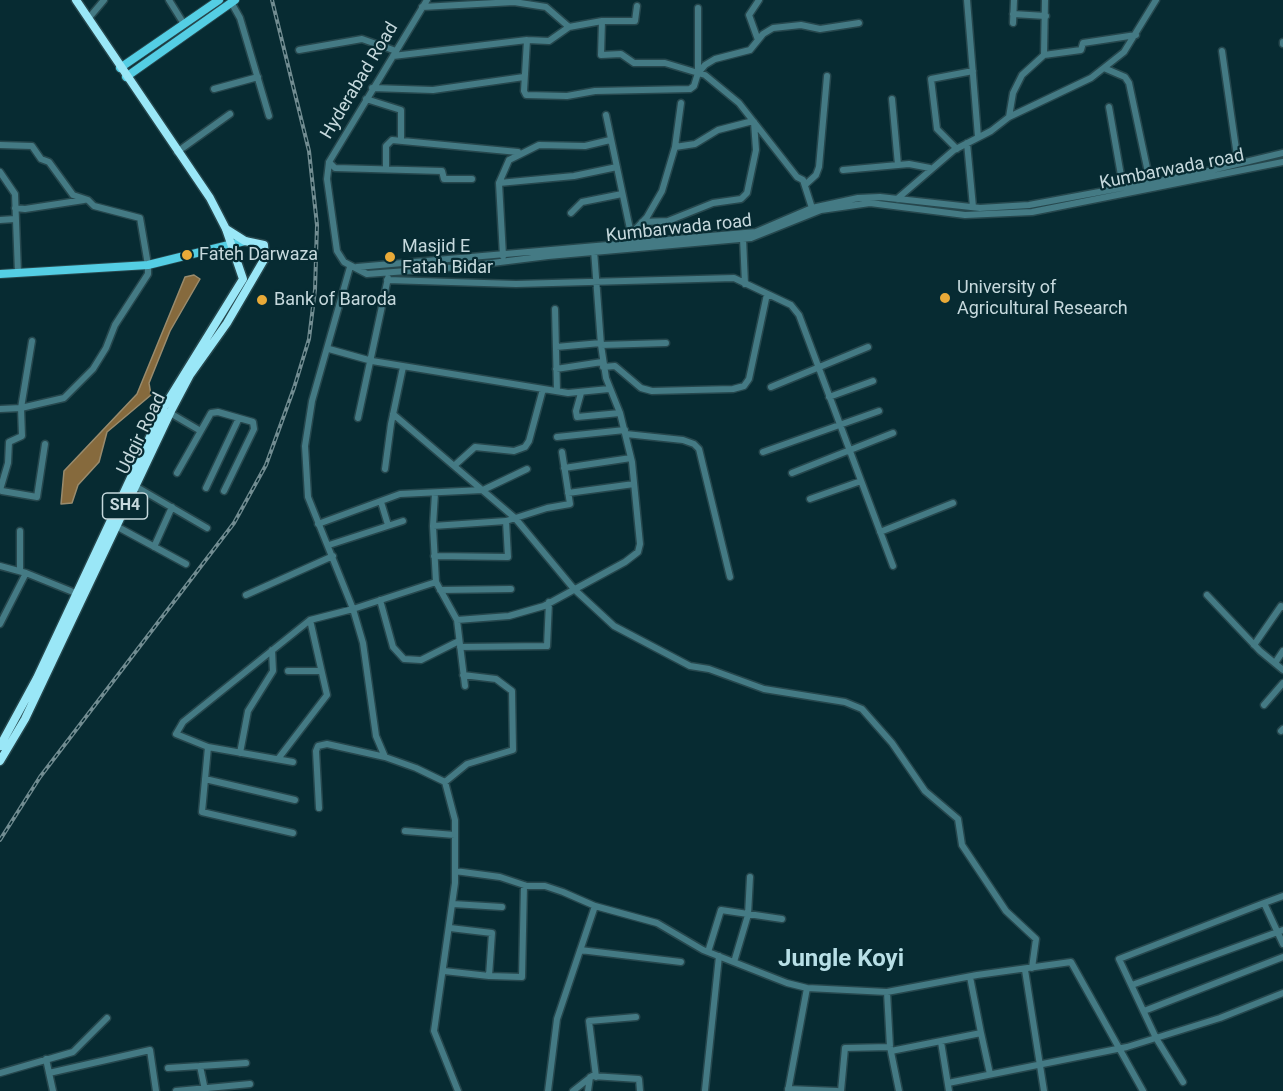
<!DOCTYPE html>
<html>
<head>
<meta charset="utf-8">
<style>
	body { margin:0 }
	canvas { display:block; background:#072b32 }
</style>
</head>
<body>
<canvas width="1283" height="1091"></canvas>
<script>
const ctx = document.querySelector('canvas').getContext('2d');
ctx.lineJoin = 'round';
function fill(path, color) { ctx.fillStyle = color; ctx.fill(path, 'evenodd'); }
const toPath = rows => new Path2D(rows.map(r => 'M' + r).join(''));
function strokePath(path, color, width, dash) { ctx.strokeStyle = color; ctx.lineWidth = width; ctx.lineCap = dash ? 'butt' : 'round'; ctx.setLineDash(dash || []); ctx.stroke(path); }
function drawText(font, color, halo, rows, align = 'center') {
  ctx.font = font + ' Roboto,sans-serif'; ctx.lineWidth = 4.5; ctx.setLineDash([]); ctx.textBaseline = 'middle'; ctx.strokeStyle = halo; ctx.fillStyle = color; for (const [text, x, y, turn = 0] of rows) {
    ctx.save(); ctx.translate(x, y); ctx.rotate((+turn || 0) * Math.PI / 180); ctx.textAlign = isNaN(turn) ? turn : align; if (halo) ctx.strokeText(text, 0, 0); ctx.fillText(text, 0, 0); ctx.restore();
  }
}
const water = toPath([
	[194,275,200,279,170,331,149,383,151,395,107,432,99,462,78,485,72,503,61,504,64,471,137,394,185,277,194,275]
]);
const minor = toPath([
	[169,0,184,24],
	[427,0,329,162,327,179,337,251,344,262,367,274,460,267,548,256,751,238,821,210,870,203,965,215,1032,212,1283,162],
	[967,0,978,137],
	[231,2,240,18,269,116],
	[422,7,514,2,546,7,569,27,602,21,601,55,621,54,634,63,665,63,705,75,739,103,797,177,803,180,812,208],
	[1013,14,1046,16],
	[88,19,104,0],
	[602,21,635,21,637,6],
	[1013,23,1014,0],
	[527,40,549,41,569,27],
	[758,40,749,15,759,0],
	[1283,42,1283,44],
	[299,50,362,39,396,51],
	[1222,51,1238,163],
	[1044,55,1081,50,1083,43,1136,35],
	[393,56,527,40,524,91,526,95,567,96,595,91,690,89,694,86,698,73,698,8],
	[1104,68,1125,77,1129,83,1150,182],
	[699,72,705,65,715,59,750,50,763,34,773,28,801,25,820,29,859,23],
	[372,88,433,90,524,77],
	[214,89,258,77],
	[366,99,401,110,401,141],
	[892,99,898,165],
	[1109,107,1123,187],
	[606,115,631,234],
	[1009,117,1013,93,1022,75,1044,55,1045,0],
	[967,143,973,207],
	[0,145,32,146,41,159,49,162,73,195,88,200,94,206,140,218,148,265,148,274,115,325,106,348,93,369,64,398,21,408,0,409],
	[675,147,681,103],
	[957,149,937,129,931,79,973,71],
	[177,152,230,114],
	[329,162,335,168,442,171,444,179,472,179],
	[386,169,386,146,392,140,518,152],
	[843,170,909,164,930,168],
	[0,172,15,194,18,273],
	[499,183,574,176,617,167],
	[805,185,816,175,819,167,827,76],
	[897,199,954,150,991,131,1009,117,1091,78,1124,52,1156,0],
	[15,208,25,209,84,200],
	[571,213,582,202,622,194],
	[0,220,15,219],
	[642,222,668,221,713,203,741,199,747,193,756,150,754,122],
	[743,238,745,284],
	[630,242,631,234,647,217,662,191,675,147,695,144,718,130,753,121],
	[594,250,601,345,666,343],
	[503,256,499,183,509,160,539,145,585,146,610,140],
	[350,267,312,401,305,446,308,497,353,609,363,643,376,736,385,757,416,768,445,782,455,820,455,883,434,1031,458,1091],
	[357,267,756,232,812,208,858,198,880,197,980,208,1029,205,1191,175,1283,153],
	[387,280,516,284,734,278,791,305,799,315,893,566],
	[555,309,557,391],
	[556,347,601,343],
	[329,349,372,361,568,393,609,389],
	[603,367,615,366,641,388,652,391,733,389,744,386,749,379,767,294],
	[556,369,602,362],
	[771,387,868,347],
	[581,393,576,411,577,417,620,413],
	[829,397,873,381],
	[170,413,199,430],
	[393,414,515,518,574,589,614,626,690,666,709,669,764,689,845,702,862,709,892,743,925,791,958,819,962,845,1006,911,1036,939,1032,968],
	[358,418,388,278],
	[626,434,683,440,694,444,699,449,730,577],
	[557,437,625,430],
	[763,452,879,411],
	[455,465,475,447,514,451,525,447,529,441,543,389],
	[564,468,631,458],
	[385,469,391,424,403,367],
	[177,473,211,413,218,412,253,422,254,429,224,491],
	[792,473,893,433],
	[135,486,207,528],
	[206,488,239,418],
	[0,490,8,463,9,442,22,436,21,408,32,341],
	[2,491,37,497,45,444],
	[568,493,634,484],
	[810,499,861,481],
	[381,502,388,525],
	[318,524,400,494,483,490,527,469],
	[116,526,186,564],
	[433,526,435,493],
	[880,532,953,503],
	[329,545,403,521],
	[154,547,172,507],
	[434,556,508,557,506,521,547,508,570,504,562,452],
	[0,566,26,573,78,594],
	[20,571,20,531],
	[436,582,433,526,506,521],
	[440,590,511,589],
	[246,595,333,556],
	[1207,595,1260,651,1283,670],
	[380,600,393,647,404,659,421,660,459,641],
	[457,620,465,686],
	[0,624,26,573],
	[1254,645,1281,606,1283,607],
	[460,647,547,646,549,602],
	[1275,663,1283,651],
	[288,671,321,671],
	[1264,705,1283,683],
	[1281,731,1283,729],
	[208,747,202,812,293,833],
	[240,753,248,711,273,671,272,650],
	[278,759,327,695,310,620],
	[293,762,208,747,176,734,183,722,310,620,353,609,436,582,457,620,509,616,544,606,625,562,638,552,640,544,632,462,620,413,606,378,601,345],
	[205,779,295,800],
	[445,782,467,764,513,750,512,691,496,679,463,675],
	[319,808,316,751,318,746,327,744,385,757],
	[405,831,455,835],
	[455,871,500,877,527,886,545,886,563,892,595,906,657,923,703,950,787,983,807,988,887,992,977,975,1071,962,1143,1091],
	[1264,903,1283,896],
	[453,904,502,907],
	[450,928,492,933,489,976,522,977,524,885],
	[580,950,681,962],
	[708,952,721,910,782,919],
	[734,962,748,915,750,877],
	[1025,970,1044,1091],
	[444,971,489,976],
	[1132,985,1283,930],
	[887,992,890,1047,899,1091],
	[1144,1011,1283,957],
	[981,1033,990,1074],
	[941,1042,949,1091],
	[891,1051,981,1033,970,977],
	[46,1059,53,1091],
	[168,1068,200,1066],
	[0,1073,73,1052,107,1018],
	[49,1073,150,1050,156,1091],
	[596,1077,589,1021,636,1017],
	[1183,1082,1156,1038,1119,959,1264,903,1283,944],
	[948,1083,1127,1047,1220,1018,1283,993],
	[788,1089,837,1091],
	[205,1090,200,1066,246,1063],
	[705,1090,719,956],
	[176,1091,250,1084],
	[548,1091,557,1019,595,906],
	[573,1091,592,1076,639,1079,640,1091],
	[588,1091,590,1077],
	[788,1091,807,988],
	[841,1091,845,1048,890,1047]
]);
const major = toPath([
	[120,68,219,0],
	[126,77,235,0],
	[0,274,148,265,245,241]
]);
const highway = toPath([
	[0,746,37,678,164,407,243,279,226,229,210,198,76,0],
	[0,761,25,719,171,411,190,375,227,323,265,258,264,245,245,241,226,229]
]);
const rail = toPath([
	[0,840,40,777,234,523,266,465,294,388,309,339,315,290,317,225,309,151,272,0]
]);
const markers = [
	[187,255,6,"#e9aa38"],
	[390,257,6,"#e9aa38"],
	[945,298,6,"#e9aa38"],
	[262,300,6,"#e9aa38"]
];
const shields = [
	[125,506,45]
];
const shieldNames = [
	["SH4",125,506]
];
const streetNames = [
	["Hyderabad Road",360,81,-59],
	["Kumbarwada road",1172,170,-11],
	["Kumbarwada road",679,229,-6],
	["Udgir Road",142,434,-64]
];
const poiNames = [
	["Masjid E",402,247],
	["Fatah Bidar",402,268],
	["Fateh Darwaza",199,255],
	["University of",957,288],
	["Agricultural Research",957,309],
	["Bank of Baroda",274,300]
];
const districtNames = [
	["Jungle Koyi",841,960]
];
fill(water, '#866a3d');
strokePath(water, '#998b6d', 1.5);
strokePath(minor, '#26474d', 9);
strokePath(major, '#26474d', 10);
strokePath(highway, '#26474d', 11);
strokePath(minor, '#447a84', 6);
strokePath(major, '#54cee4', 8);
strokePath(highway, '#9ae7f7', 8);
strokePath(rail, '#718c91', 4);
strokePath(rail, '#072b32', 1.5, [4.5]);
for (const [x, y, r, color] of markers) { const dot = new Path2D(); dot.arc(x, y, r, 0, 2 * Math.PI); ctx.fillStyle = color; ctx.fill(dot); strokePath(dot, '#072b32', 2); }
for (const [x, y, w] of shields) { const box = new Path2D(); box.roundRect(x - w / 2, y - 13, w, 26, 4.5); ctx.fillStyle = '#072b32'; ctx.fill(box); strokePath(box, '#c6d9dd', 1.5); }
drawText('bold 16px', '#c6d9dd', null, shieldNames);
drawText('18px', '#c6d9dd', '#072b32', streetNames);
drawText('18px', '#c6d9dd', '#072b32', poiNames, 'left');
drawText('bold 24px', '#b8dfe6', '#072b32', districtNames);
</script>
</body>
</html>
